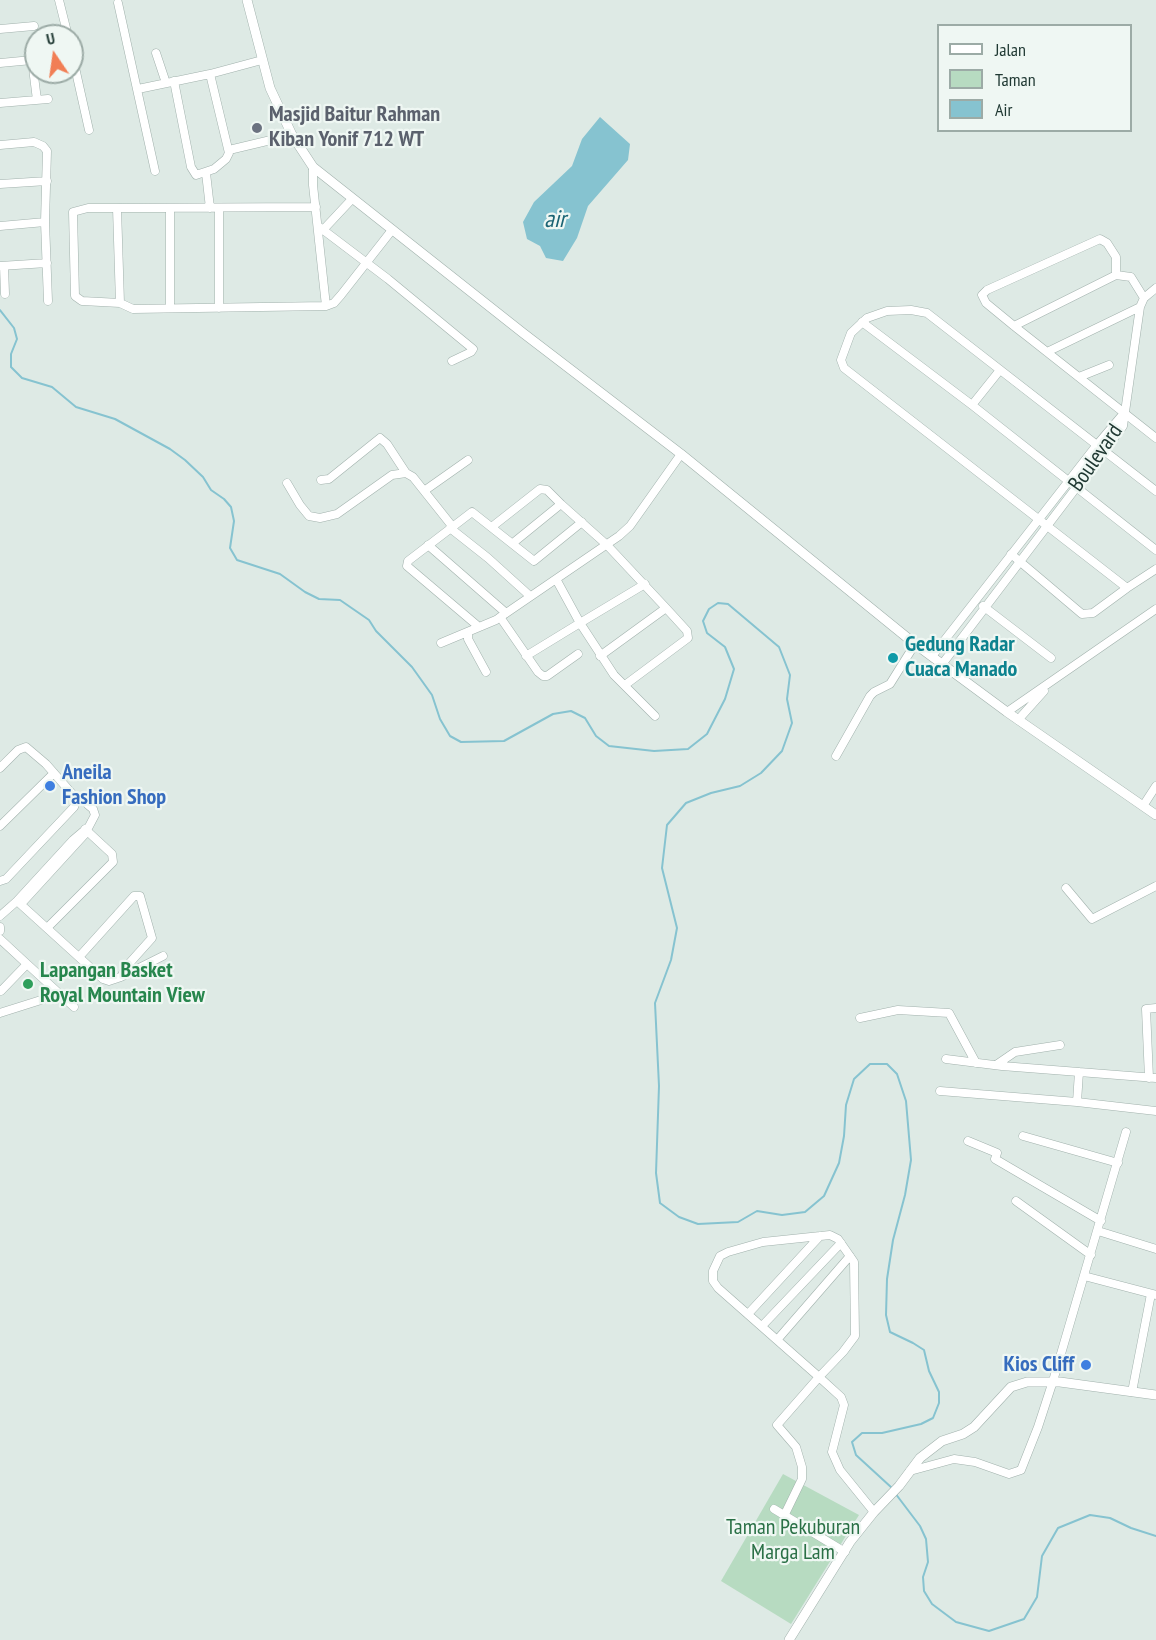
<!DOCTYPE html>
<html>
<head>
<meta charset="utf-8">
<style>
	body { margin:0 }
	#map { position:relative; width:1156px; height:1640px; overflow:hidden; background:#deeae5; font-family:"PT Sans Narrow",sans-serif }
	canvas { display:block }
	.legend { position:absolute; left:937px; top:24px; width:195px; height:108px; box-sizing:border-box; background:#eff7f3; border:2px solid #9caba6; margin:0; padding:8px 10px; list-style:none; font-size:18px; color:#203933 }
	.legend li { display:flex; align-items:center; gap:12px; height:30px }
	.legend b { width:30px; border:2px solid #9caba6 }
	.north { position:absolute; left:24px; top:24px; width:60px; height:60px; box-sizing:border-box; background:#eff7f3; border:2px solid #9caba6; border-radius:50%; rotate:347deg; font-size:16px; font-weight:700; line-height:24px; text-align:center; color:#203933 }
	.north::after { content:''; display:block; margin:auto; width:21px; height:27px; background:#f17e55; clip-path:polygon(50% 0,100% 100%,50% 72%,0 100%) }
</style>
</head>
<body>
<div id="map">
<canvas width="1156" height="1640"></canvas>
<ul class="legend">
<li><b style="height:8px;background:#fff"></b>Jalan</li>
<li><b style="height:16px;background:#b7dbc1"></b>Taman</li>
<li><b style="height:16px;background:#86c3d0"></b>Air</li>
</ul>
<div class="north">U</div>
</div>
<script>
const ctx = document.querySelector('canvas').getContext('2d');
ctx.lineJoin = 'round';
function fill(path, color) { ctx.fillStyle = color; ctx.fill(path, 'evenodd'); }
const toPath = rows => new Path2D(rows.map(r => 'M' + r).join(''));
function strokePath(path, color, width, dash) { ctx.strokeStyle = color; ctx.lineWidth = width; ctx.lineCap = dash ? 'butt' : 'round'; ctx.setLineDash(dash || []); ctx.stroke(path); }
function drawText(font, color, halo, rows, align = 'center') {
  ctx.font = font + ' "PT Sans Narrow",sans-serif'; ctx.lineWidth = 4.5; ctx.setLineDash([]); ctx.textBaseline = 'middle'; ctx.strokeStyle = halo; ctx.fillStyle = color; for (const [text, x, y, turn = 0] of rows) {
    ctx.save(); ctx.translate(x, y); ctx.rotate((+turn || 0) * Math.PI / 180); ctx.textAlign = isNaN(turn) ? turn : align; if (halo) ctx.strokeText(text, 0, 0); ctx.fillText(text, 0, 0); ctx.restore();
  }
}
const green = toPath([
	[783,1474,859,1515,791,1624,721,1581]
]);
const water = toPath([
	[600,117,630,144,628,160,588,206,577,238,563,261,546,258,540,246,527,239,523,222,534,202,572,166,582,139]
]);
const stream = toPath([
	[0,310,14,328,17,339,11,354,11,367,22,378,52,387,76,407,115,419,170,449,185,460,203,477,211,490,224,499,231,507,234,521,230,548,237,560,280,574,305,592,319,599,340,600,369,620,376,631,412,667,432,695,440,719,450,736,461,742,504,741,553,714,571,711,585,718,596,736,609,746,654,751,688,749,707,734,725,699,734,669,725,647,707,633,703,621,709,609,718,603,728,604,779,647,790,675,787,699,792,723,782,751,761,773,740,786,711,793,686,803,667,825,662,868,677,928,671,960,655,1003,659,1086,656,1173,660,1203,679,1217,698,1224,738,1222,757,1211,782,1215,805,1212,824,1196,839,1163,844,1136,846,1105,854,1079,870,1064,887,1064,897,1074,906,1101,911,1160,905,1195,893,1240,887,1279,886,1315,890,1332,913,1343,924,1350,929,1371,939,1392,939,1403,933,1418,921,1424,882,1433,862,1433,852,1442,856,1455,892,1488],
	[895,1493,920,1526,926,1539,928,1562,923,1577,924,1591,932,1604,956,1622,989,1631,1024,1619,1037,1597,1042,1556,1058,1528,1090,1515,1110,1518,1131,1528,1156,1536]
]);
const minor = toPath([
	[59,0,68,36],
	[118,3,155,171],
	[0,29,34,26],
	[156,53,166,83],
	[72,54,89,130],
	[0,63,32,60,37,100],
	[174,81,191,167,196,175,214,169,226,159,229,153,210,74],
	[138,89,210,74,262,60],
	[0,103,48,99],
	[0,145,34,142,43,146,47,151,45,222,48,301],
	[229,150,292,135],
	[313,167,313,185,326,306],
	[206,173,210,208],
	[0,184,47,181],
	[316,207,117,208,88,208,73,212,75,296,82,301,120,303,133,309,326,306,334,303,341,295,392,230],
	[117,208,120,303],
	[0,226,45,222],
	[318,226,388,279,473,349,471,352,452,361],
	[323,230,352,199],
	[0,266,47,263],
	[4,266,5,294],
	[1116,275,1116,257,1107,243,1100,239,987,290,982,295,986,303,1014,326,1156,438],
	[170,308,170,208],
	[219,308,219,208],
	[862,322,972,405,1156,550],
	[1014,326,1116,275,1131,277,1144,298],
	[1047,352,1140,307],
	[1079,377,1109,365],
	[972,405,1000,370],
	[321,480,329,479,380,438,387,444,406,473],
	[287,483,300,505,309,516,320,518,337,514,392,475,406,473,413,477,452,526],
	[424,491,468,460],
	[493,526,540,489,547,490,561,504],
	[450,528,488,558,530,596],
	[513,543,561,504,607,545,666,608,600,656],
	[428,545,506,613],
	[1011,554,1082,614,1093,613,1127,588,844,368,841,360,848,341,851,333,867,318,887,311,911,310,927,313,1156,491],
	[645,584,580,623,614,675,655,716],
	[1127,588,1156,569],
	[983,606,1051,658],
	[500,617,538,672,543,676,547,676,578,654],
	[479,627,407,566,408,561,472,512,534,561,582,522],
	[468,632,468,639,486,672],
	[441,643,496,620,619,536,630,526,681,454],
	[933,655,1096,446,1124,413],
	[526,656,580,623,556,579],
	[943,663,1123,426,1140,307,1144,298,1156,288],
	[625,685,688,638,687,631,666,608],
	[1007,712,1156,609],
	[1018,720,1044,691],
	[836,756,870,696,874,692,890,684,915,644],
	[0,768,18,750,26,747,46,764,74,796,76,801,74,807,6,879,0,881],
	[1143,806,1156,786],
	[0,826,54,773],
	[1066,888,1092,919,1156,886],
	[17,901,103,979,109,981,121,977,126,967,152,938,140,896,134,896,79,957],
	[21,904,85,834,95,815,93,809,88,805],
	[0,916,17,901,73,840,86,829],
	[0,927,0,931],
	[47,928,113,862,112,854,85,829],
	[0,939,27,964],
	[121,977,163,956],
	[1,991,27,964,74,1007],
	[0,1013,60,994],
	[860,1018,898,1010,949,1013,976,1063],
	[946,1059,1002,1066,1156,1078],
	[996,1065,1015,1052,1060,1045],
	[1149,1078,1146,1009,1156,1008],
	[940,1091,1077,1102,1156,1111],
	[1077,1102,1079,1072],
	[1023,1136,1118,1163],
	[968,1141,997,1153,995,1159,1101,1221],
	[1016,1201,1091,1255],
	[1098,1231,1156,1249],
	[1084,1276,1156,1295],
	[748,1314,820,1236],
	[762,1326,841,1243],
	[777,1340,850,1256],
	[1132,1392,1151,1294],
	[910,1471,954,1459,975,1462,1009,1474,1021,1470,1038,1427,1053,1381,1126,1132],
	[774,1509,845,1552],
	[785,1514,802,1479,802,1467,796,1447,777,1425,819,1377,843,1352,855,1336,854,1262,838,1239,830,1235,763,1242,728,1252,720,1256,713,1271,713,1281,718,1288,819,1377,841,1397,844,1405,832,1452,840,1470,874,1512]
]);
const tertiary = toPath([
	[247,0,270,88,292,135,313,167,523,333,681,454,915,644,1007,712,1156,815],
	[789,1640,850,1542,874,1512,899,1486,920,1458,942,1441,963,1434,974,1427,1011,1387,1027,1382,1060,1382,1156,1395]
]);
const markers = [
	[257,128,6,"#6b7280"],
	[893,658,6,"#0f9aa8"],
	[50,786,6,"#3f7fe0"],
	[28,984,6,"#2e9e5b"],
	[1086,1365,6,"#3f7fe0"]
];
const worshipNames = [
	["Masjid Baitur Rahman",269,115],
	["Kiban Yonif 712 WT",269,140]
];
const streetNames = [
	["Boulevard",1096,458,-55]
];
const cultureNames = [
	["Gedung Radar",905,645],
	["Cuaca Manado",905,670]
];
const shopNames = [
	["Aneila",62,773],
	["Fashion Shop",62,798],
	["Kios Cliff",1074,1365,"right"]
];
const leisureNames = [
	["Lapangan Basket",40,971],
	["Royal Mountain View",40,996]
];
const parkNames = [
	["Taman Pekuburan",793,1528],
	["Marga Lam",793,1553]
];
const waterNames = [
	["air",555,220]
];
fill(green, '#b7dbc1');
fill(water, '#86c3d0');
strokePath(stream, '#86c3d0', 2);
strokePath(minor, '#a1b1ac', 9);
strokePath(tertiary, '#a1b1ac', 10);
strokePath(minor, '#fff', 8);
strokePath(tertiary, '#fff', 9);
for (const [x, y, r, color] of markers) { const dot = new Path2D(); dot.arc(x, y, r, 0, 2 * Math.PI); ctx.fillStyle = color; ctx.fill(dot); strokePath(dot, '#eff7f3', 2); }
drawText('bold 22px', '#5b616d', '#eff7f3', worshipNames, 'left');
drawText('22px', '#203933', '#eff7f3', streetNames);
drawText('bold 22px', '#0d838f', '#eff7f3', cultureNames, 'left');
drawText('bold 22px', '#366cbe', '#eff7f3', shopNames, 'left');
drawText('bold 22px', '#27864d', '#eff7f3', leisureNames, 'left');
drawText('22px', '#2a7046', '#eff7f3', parkNames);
drawText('italic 24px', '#1b6474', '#eff7f3', waterNames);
</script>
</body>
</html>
